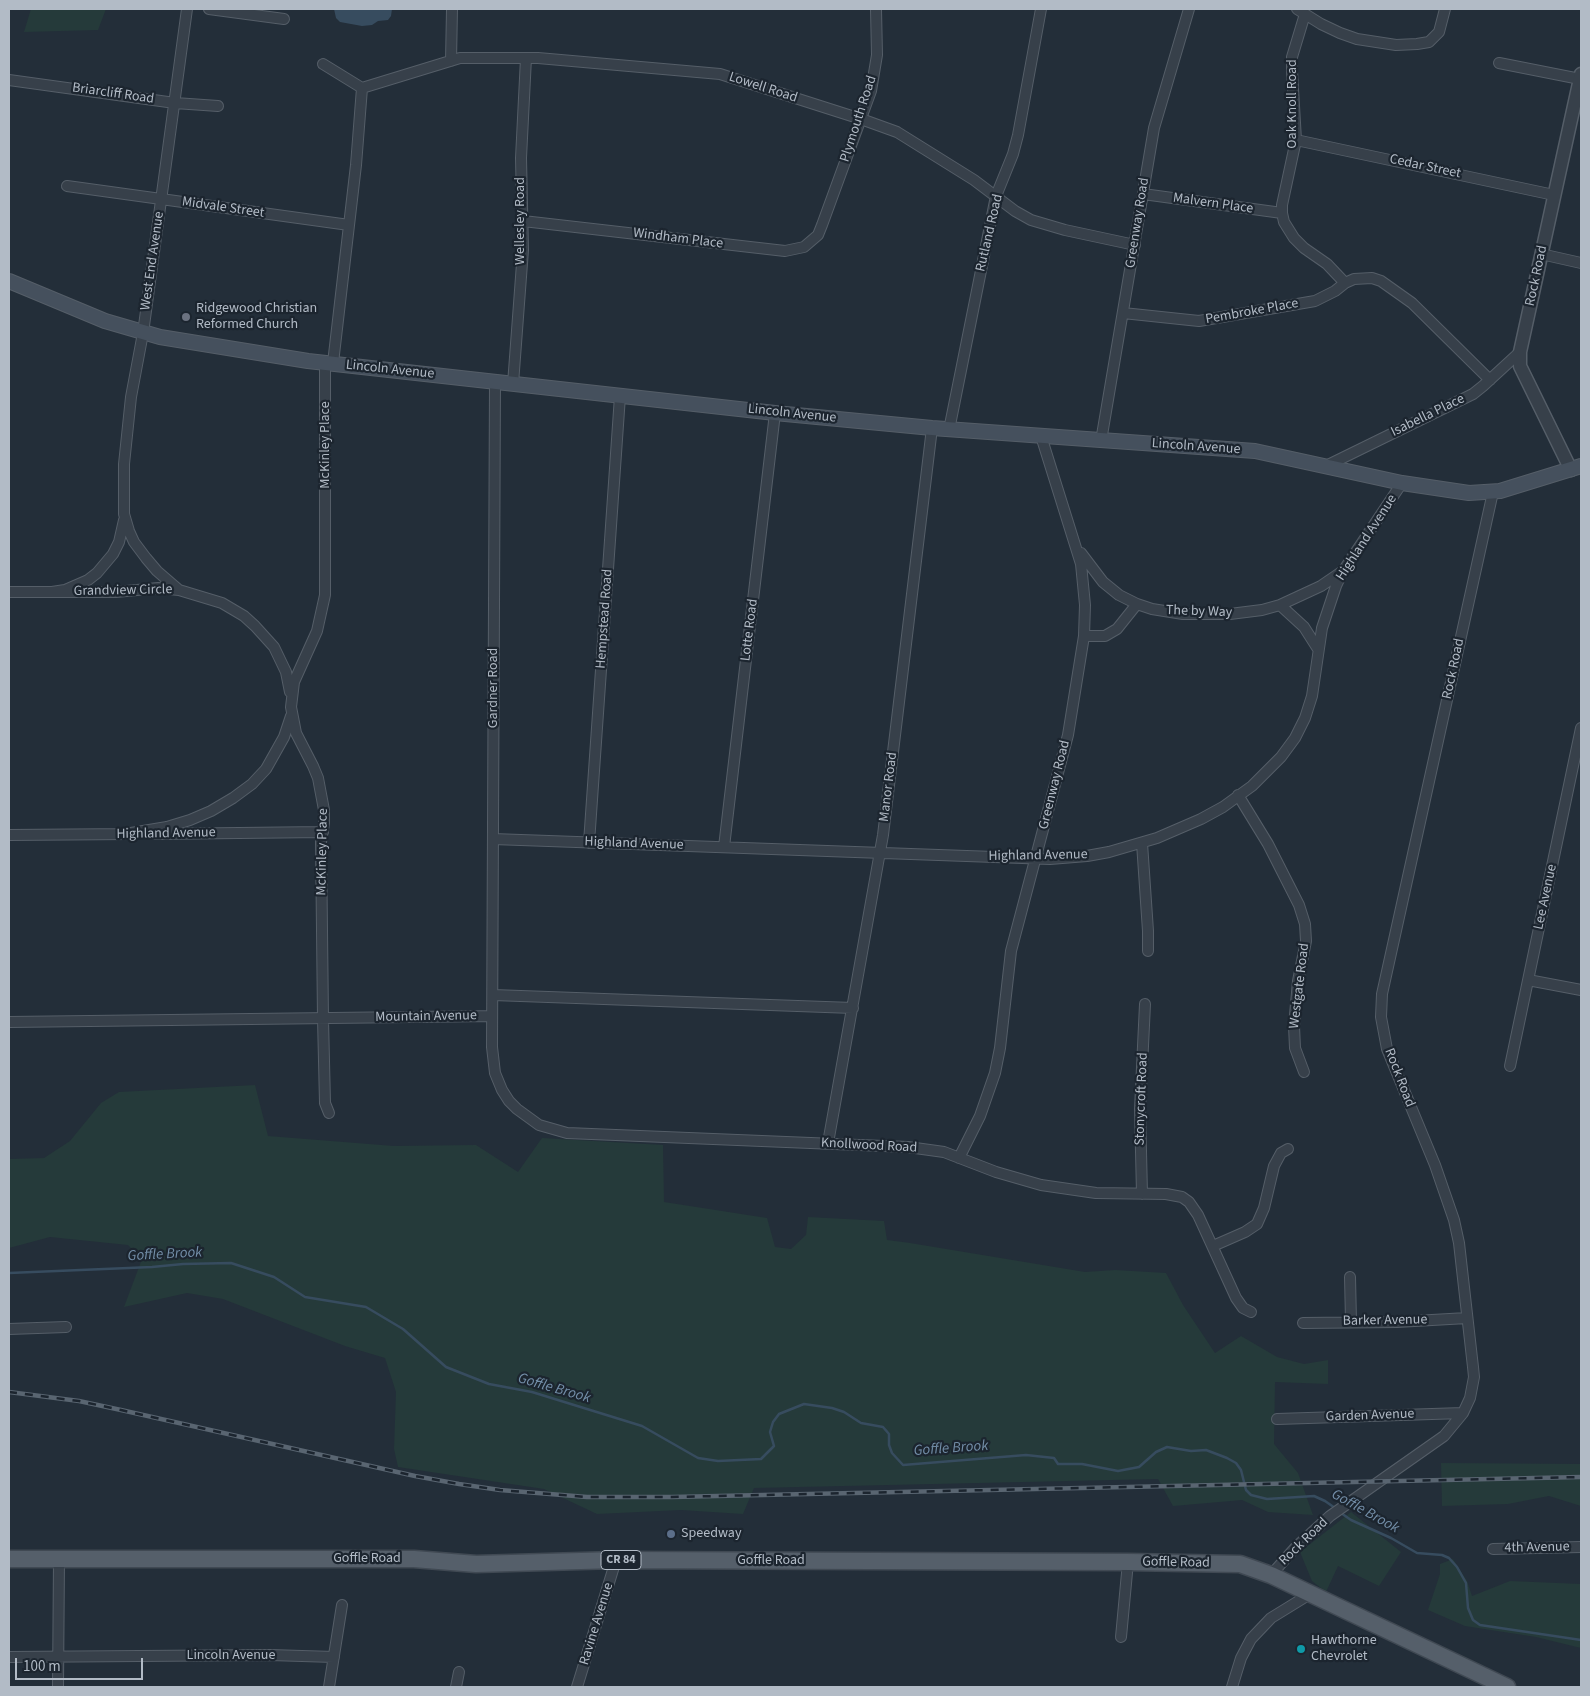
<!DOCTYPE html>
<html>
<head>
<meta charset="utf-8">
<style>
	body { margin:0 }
	#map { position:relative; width:1590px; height:1696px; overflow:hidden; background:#232e39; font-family:"Source Sans 3",sans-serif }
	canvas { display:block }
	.frame { position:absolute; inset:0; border:10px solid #b2bbc6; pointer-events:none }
	.scale { position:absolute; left:15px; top:1658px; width:128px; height:22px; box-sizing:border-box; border:2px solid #b2bbc6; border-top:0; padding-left:6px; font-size:15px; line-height:18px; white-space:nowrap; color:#b2bbc6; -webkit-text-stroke:4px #1c252f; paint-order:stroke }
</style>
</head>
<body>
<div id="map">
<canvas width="1590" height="1696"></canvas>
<div class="frame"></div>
<div class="scale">100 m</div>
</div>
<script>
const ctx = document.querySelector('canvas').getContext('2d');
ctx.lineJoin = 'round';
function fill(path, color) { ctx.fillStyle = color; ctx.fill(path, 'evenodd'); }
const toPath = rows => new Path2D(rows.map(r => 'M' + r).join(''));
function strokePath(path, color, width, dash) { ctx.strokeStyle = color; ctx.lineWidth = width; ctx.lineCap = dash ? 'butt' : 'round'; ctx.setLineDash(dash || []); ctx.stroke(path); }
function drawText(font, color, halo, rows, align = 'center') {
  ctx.font = font + ' "Source Sans 3",sans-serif'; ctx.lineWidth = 4.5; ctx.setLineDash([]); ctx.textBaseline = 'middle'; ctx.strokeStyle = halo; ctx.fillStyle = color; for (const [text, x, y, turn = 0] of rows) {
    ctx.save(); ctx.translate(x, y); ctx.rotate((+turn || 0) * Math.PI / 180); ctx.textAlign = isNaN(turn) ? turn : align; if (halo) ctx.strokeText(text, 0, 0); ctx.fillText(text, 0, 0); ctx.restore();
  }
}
const green = toPath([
	[31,9,106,9,98,30,24,32],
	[255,1085,268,1136,394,1146,476,1145,518,1172,542,1138,663,1145,664,1202,767,1218,775,1247,791,1249,806,1235,808,1217,884,1221,887,1240,910,1243,1085,1272,1115,1270,1166,1273,1183,1305,1215,1353,1241,1336,1277,1357,1304,1364,1328,1360,1328,1384,1275,1382,1274,1444,1298,1473,1313,1515,1268,1512,1242,1500,1173,1506,1158,1479,754,1488,743,1514,681,1510,597,1514,544,1489,398,1467,394,1449,396,1392,385,1358,345,1346,223,1299,187,1293,124,1307,142,1259,128,1245,50,1237,9,1248,9,1159,44,1158,70,1141,101,1103,119,1092],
	[1441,1463,1581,1464,1581,1506,1549,1496,1508,1504,1442,1506],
	[1351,1512,1401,1552,1379,1586,1338,1566,1326,1592,1312,1581,1300,1552],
	[1453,1559,1467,1581,1472,1596,1510,1581,1581,1584,1581,1648,1536,1637,1465,1626,1428,1610,1440,1574,1440,1564]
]);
const water = toPath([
	[334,9,392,9,391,16,388,20,378,21,372,25,362,26,340,22,336,18]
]);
const stream = toPath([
	[9,1273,152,1267,183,1264,231,1263,274,1277,305,1297,366,1307,403,1329,446,1367,489,1384,532,1392,642,1426,698,1458,718,1461,761,1459,774,1446,770,1432,773,1422,779,1414,804,1404,832,1408,844,1412,861,1423,883,1427,889,1434,889,1445,892,1453,903,1465,1026,1455,1054,1458,1058,1464,1082,1464,1118,1471,1139,1467,1156,1452,1167,1447,1191,1451,1206,1450,1227,1458,1236,1463,1241,1470,1246,1490,1251,1495,1267,1499,1314,1496,1325,1501,1335,1508],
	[1341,1513,1351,1520,1391,1538,1417,1553,1442,1555,1449,1558,1457,1567,1466,1583,1468,1608,1473,1620,1480,1625,1581,1640]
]);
const minor = toPath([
	[209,9,284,19],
	[1297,9,1321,24,1340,33,1357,39,1396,45,1417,44,1429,42,1439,32,1445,9],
	[1305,14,1292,57,1292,71,1296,140,1282,205,1282,213,1284,222,1294,238,1304,248,1327,264,1345,283],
	[451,61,452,9],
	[1499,63,1580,79],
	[323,64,362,88],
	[9,80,175,103,218,106],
	[362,88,460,58,538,58,720,74,861,119,897,132,974,180,1015,211,1031,220,1065,230,1135,245],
	[1296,140,1554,195],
	[67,186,349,225],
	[1143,194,1282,213],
	[523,221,785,251,804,247,818,235,822,225,871,91,877,55,876,9],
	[1541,254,1581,263],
	[1123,313,1199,321,1315,301,1335,291,1345,283,1354,279,1372,278,1381,281,1412,303,1490,380],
	[325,363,325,595,317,631,294,682,291,707,296,733,313,766,318,778,324,810,324,823,321,842,323,1019,325,1103,329,1113],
	[333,363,356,165,362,88],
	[495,382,492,1047,495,1073,502,1090,509,1101,517,1109,539,1125,567,1133,908,1147,944,1152,996,1172,1041,1185,1096,1193,1166,1194,1182,1197,1189,1202,1198,1215,1236,1298,1243,1308,1251,1312],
	[513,384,523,250,521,158,526,58],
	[949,430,996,196,1013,154,1018,135,1041,9],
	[1101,441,1154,128,1189,9],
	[1326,466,1473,394,1483,386,1520,352],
	[1081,553,1103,582,1119,595,1137,604,1152,609,1183,614,1230,614,1262,610,1280,605,1321,586,1343,571],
	[179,590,157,571,146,558,134,542,129,531,124,514,124,464,131,397,143,333,187,9],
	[9,592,52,592,65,590,88,580,97,573,113,554,119,542,124,520],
	[52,592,116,592,158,588,179,590,222,603,244,616,255,626,274,647,286,672,290,692],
	[1280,605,1304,627,1318,649],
	[1084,636,1105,636,1117,629,1137,604],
	[1238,795,1268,844,1299,905,1305,924,1306,941,1298,981,1294,1026,1295,1048,1304,1072],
	[125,834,167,827,190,820,211,811,233,798,252,784,266,769,284,737,291,716],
	[155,834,323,832],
	[9,835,130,834],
	[493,839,1050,859,1087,856,1109,852,1157,838,1201,819,1223,807,1252,786,1281,757,1295,738,1305,718,1312,696,1322,628,1336,586,1343,571,1402,483],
	[589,843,620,396],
	[1142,843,1148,931,1148,951],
	[724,847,775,413],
	[1528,980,1581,990],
	[493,995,853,1008],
	[9,1022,492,1016],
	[1510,1066,1581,728],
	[828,1143,883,835,932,428],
	[959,1158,980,1116,995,1073,1000,1048,1011,951,1068,735,1084,636,1085,605,1081,564,1041,436],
	[1142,1194,1140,1109,1145,1004],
	[1213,1246,1245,1232,1257,1224,1264,1208,1274,1166,1281,1153,1288,1149],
	[1350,1277,1351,1321],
	[1303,1323,1397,1322,1467,1318],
	[9,1329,66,1327],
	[1277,1419,1463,1413],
	[1493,1549,1581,1547],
	[1271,1575,1295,1548,1330,1516,1444,1436,1463,1413,1470,1398,1474,1377,1473,1367,1459,1243,1454,1220,1435,1165,1387,1049,1381,1017,1382,994,1493,492],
	[1121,1637,1128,1562],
	[9,1657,270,1655,334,1657],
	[58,1687,59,1559],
	[329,1687,342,1605],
	[456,1687,459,1672],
	[577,1687,616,1560],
	[1232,1687,1241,1658,1251,1639,1271,1618,1310,1594]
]);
const tertiary = toPath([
	[1571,470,1520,366,1520,352,1581,74]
]);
const secondary = toPath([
	[9,281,105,321,160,337,308,361,775,413,932,428,1255,451,1402,483,1469,493,1500,491,1581,466]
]);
const primary = toPath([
	[9,1559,414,1559,476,1564,616,1560,1128,1562,1240,1564,1271,1575,1507,1687]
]);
const rail = toPath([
	[9,1392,79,1401,121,1410,415,1476,459,1484,500,1490,587,1497,672,1497,1581,1477]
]);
const markers = [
	[186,317,5,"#6b7280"],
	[671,1534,5,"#5c6f8a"],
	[1301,1649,5,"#0f9aa8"]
];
const shields = [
	[621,1560,40]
];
const shieldNames = [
	["CR 84",621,1560]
];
const streetNames = [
	["Lowell Road",763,88,18],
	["Briarcliff Road",113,94,8],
	["Oak Knoll Road",1293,104,-90],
	["Plymouth Road",859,119,-72],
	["Cedar Street",1425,167,12],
	["Malvern Place",1213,204,8],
	["Midvale Street",223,208,8],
	["Wellesley Road",521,221,-90],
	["Greenway Road",1138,223,-81],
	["Rutland Road",990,233,-77],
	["Windham Place",678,239,7],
	["West End Avenue",153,261,-82],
	["Rock Road",1537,276,-78],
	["Pembroke Place",1252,312,-10],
	["Lincoln Avenue",390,370,6],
	["Lincoln Avenue",792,414,6],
	["Isabella Place",1428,416,-26],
	["McKinley Place",326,445,-90],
	["Lincoln Avenue",1196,447,4],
	["Highland Avenue",1367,538,-57],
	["Grandview Circle",123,591,-1],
	["The by Way",1199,612,2],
	["Hempstead Road",605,619,-86],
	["Lotte Road",750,630,-83],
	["Rock Road",1454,669,-78],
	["Gardner Road",494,688,-90],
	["Greenway Road",1055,785,-76],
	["Manor Road",889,787,-83],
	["Highland Avenue",166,834,-1],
	["Highland Avenue",634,844,2],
	["McKinley Place",323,852,-89],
	["Highland Avenue",1038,856,-1],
	["Lee Avenue",1546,897,-78],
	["Westgate Road",1300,986,-83],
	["Mountain Avenue",426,1017,-1],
	["Rock Road",1399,1078,69],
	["Stonycroft Road",1142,1099,-88],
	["Knollwood Road",869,1146,3],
	["Barker Avenue",1385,1321,-1],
	["Garden Avenue",1370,1416,-2],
	["Rock Road",1304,1542,-44],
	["4th Avenue",1537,1548,-1],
	["Goffle Road",367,1559],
	["Goffle Road",771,1561],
	["Goffle Road",1176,1563,1],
	["Ravine Avenue",597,1624,-73],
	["Lincoln Avenue",231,1656]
];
const poiNames = [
	["Ridgewood Christian",196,309],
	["Reformed Church",196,325],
	["Speedway",681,1534],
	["Hawthorne",1311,1641],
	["Chevrolet",1311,1657]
];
const waterNames = [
	["Goffle Brook",165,1255,-3],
	["Goffle Brook",554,1389,16],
	["Goffle Brook",951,1449,-4],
	["Goffle Brook",1365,1512,29]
];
fill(green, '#253a3a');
fill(water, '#374c5f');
strokePath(stream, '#374c5f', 2.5);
strokePath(minor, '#555e68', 12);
strokePath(tertiary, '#555e68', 15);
strokePath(secondary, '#555e68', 16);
strokePath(primary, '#404953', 19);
strokePath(minor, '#37404a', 10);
strokePath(tertiary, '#37404a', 12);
strokePath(secondary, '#45505d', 14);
strokePath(primary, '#555f6a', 16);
strokePath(rail, '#596571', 4.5);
strokePath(rail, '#1c252f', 2.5, [8]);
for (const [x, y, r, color] of markers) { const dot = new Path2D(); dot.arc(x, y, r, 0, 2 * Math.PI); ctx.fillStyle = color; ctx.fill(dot); strokePath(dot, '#1c252f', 2); }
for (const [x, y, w] of shields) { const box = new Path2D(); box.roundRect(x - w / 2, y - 9.5, w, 19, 4); ctx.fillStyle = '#1c252f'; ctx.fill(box); strokePath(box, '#b2bbc6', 1); }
drawText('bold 12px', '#b2bbc6', null, shieldNames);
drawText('14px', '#b2bbc6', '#1c252f', streetNames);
drawText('14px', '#b2bbc6', '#1c252f', poiNames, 'left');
drawText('italic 15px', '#738ea8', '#1c252f', waterNames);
</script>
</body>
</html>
